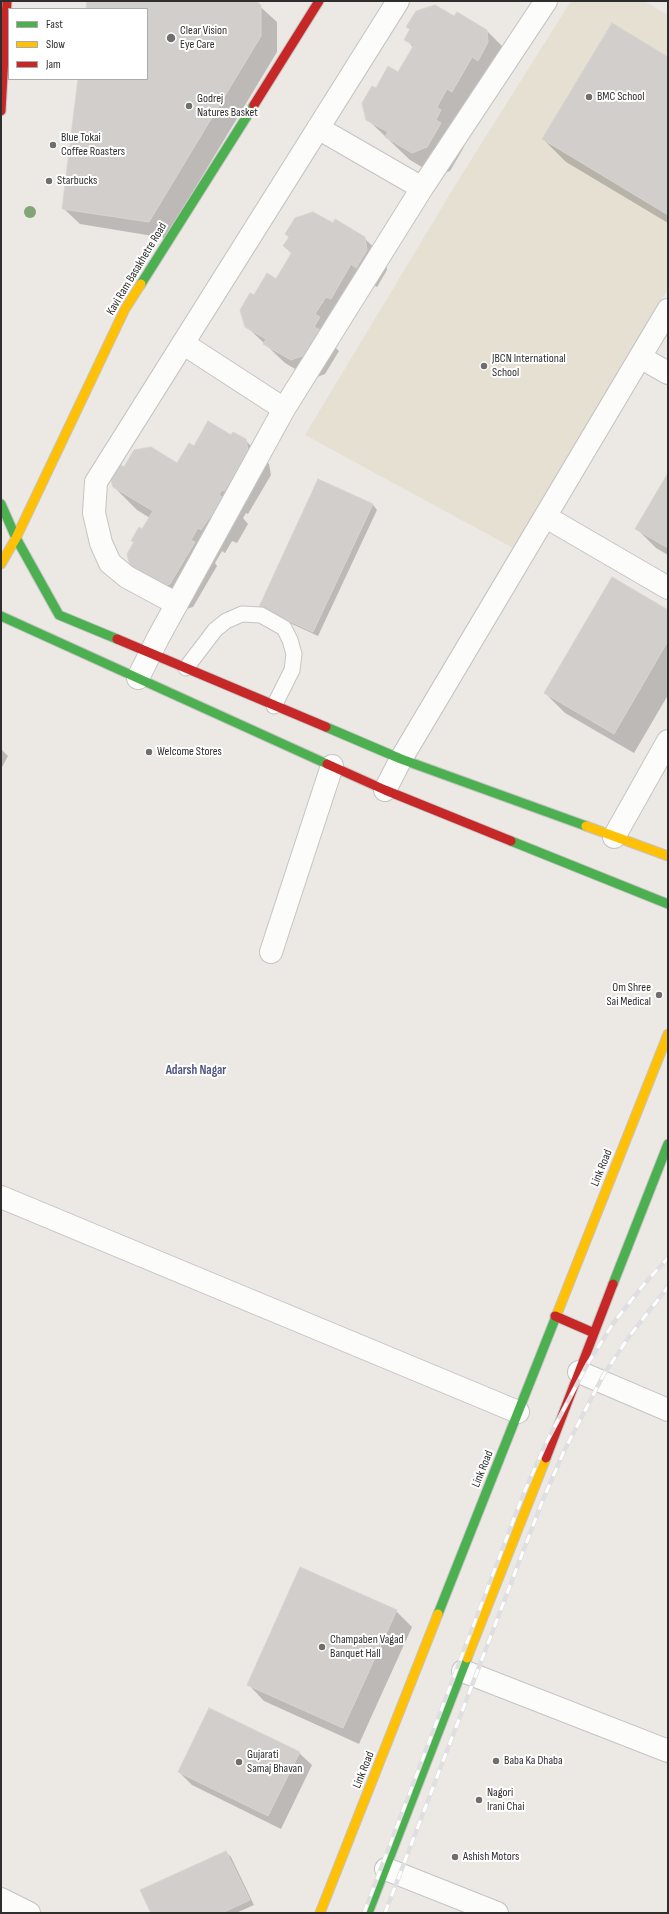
<!DOCTYPE html>
<html>
<head>
<meta charset="utf-8">
<style>
	body { margin:0 }
	#map { position:relative; width:669px; height:1914px; overflow:hidden; background:#ece8e4; font-family:"Sofia Sans Condensed",sans-serif }
	canvas { display:block }
	.frame { position:absolute; inset:0; border:2px solid #2e2e2e; pointer-events:none }
	.legend { position:absolute; left:8px; top:8px; width:140px; height:72px; box-sizing:border-box; background:#fff; border:1px solid #ababab; margin:0; padding:5px 7px; list-style:none; font-size:12px; color:#2e2e2e }
	.legend li { display:flex; align-items:center; gap:8px; height:20px }
	.legend b { width:20px; border:1px solid #ababab }
</style>
</head>
<body>
<div id="map">
<canvas width="669" height="1914"></canvas>
<div class="frame"></div>
<ul class="legend">
<li><b style="height:5px;background:#4caf50"></b>Fast</li>
<li><b style="height:5px;background:#ffc107"></b>Slow</li>
<li><b style="height:5px;background:#c62828"></b>Jam</li>
</ul>
</div>
<script>
const ctx = document.querySelector('canvas').getContext('2d');
ctx.lineJoin = 'round';
function fill(path, color) { ctx.fillStyle = color; ctx.fill(path, 'evenodd'); }
const toPath = rows => new Path2D(rows.map(r => 'M' + r).join(''));
function strokePath(path, color, width, dash) { ctx.strokeStyle = color; ctx.lineWidth = width; ctx.lineCap = dash ? 'butt' : 'round'; ctx.setLineDash(dash || []); ctx.stroke(path); }
function drawText(font, color, halo, rows, align = 'center') {
  ctx.font = font + ' "Sofia Sans Condensed",sans-serif'; ctx.lineWidth = 4; ctx.setLineDash([]); ctx.textBaseline = 'middle'; ctx.strokeStyle = halo; ctx.fillStyle = color; for (const [text, x, y, turn = 0] of rows) {
    ctx.save(); ctx.translate(x, y); ctx.rotate((+turn || 0) * Math.PI / 180); ctx.textAlign = isNaN(turn) ? turn : align; if (halo) ctx.strokeText(text, 0, 0); ctx.fillText(text, 0, 0); ctx.restore();
  }
}
const education = toPath([
	[571,1,644,1,668,15,668,289,513,548,305,435,459,179]
]);
const shadow = toPath([
	[88,1,254,1,277,22,277,52,165,238,80,224,63,208,79,79,147,79,147,9,87,9],
	[454,18,486,30,510,54,460,142,464,147,450,171,437,176,410,160,367,119,376,89,398,74,413,47,406,39,411,31,407,27],
	[668,58,668,223,566,162,543,139],
	[333,225,364,238,385,258,387,270,377,287,371,284,334,346,339,351,325,374,312,379,285,363,246,326,255,296,277,280,292,254,284,246],
	[231,436,245,440,269,464,271,475,248,514,246,513,243,518,248,524,237,543,232,541,225,553,222,551,215,563,217,566,193,607,183,610,133,541,142,531,150,518,137,510,114,487,124,468,178,464,194,447],
	[668,475,668,555,656,548,636,528],
	[319,480,373,505,377,510,318,636,264,611],
	[668,611,668,695,634,753,565,713,545,693],
	[1,749,8,756,1,769],
	[396,1611,412,1627,359,1744,264,1701,248,1684],
	[299,1753,312,1765,281,1829,192,1785,179,1772],
	[226,1852,231,1857,254,1905,236,1913,152,1913]
]);
const building = toPath([
	[87,1,256,1,261,5,261,36,149,222,62,209,78,79,147,79,147,9,86,9,87,1],
	[435,5,454,16,457,12,487,30,488,42,478,61,472,57,452,92,447,89,437,107,441,110,436,120,441,123,427,147,412,153,385,137,388,132,366,120,362,103,372,86,376,88,388,66,398,72,414,45,404,40,410,29,406,27,416,11,435,5],
	[612,23,668,57,668,215,542,139,612,23],
	[313,212,333,223,335,219,365,237,367,250,356,268,351,264,331,299,326,297,315,314,320,317,314,327,320,330,305,355,291,360,263,344,266,339,245,327,240,310,250,293,254,295,267,273,276,279,292,252,283,246,289,237,285,234,295,218,313,212],
	[208,421,231,435,233,432,246,439,248,451,224,491,222,490,219,495,226,499,213,520,209,518,201,530,198,528,191,540,195,542,170,584,159,588,131,571,127,554,134,542,131,541,139,527,142,529,153,511,113,487,110,477,119,463,124,467,134,450,151,447,177,463,189,443,194,446,208,421],
	[668,473,668,548,635,529,668,473],
	[318,479,373,504,313,632,259,607,318,479],
	[612,577,668,610,668,641,614,734,544,693,612,577],
	[300,1567,397,1610,343,1728,247,1685,300,1567],
	[209,1708,300,1752,268,1816,178,1772,209,1708],
	[226,1851,250,1900,222,1913,151,1913,140,1890,226,1851]
]);
const lane = toPath([
	[186,668,215,630,226,621,242,614,261,615,284,628,290,640,294,654,292,670,274,706]
]);
const street = toPath([
	[318,128,422,188],
	[184,344,284,409],
	[640,357,668,373],
	[546,517,668,588],
	[177,604,127,577,110,563,101,543,94,513,96,482,398,1],
	[138,678,158,638,284,409,422,188,546,1],
	[385,790,401,759,668,310],
	[614,837,668,741],
	[271,952,332,766],
	[1,1197,518,1412],
	[579,1372,668,1410],
	[463,1671,668,1751],
	[386,1869,497,1913],
	[1,1899,29,1913]
]);
const fast = toPath([
	[141,284,254,105],
	[1,504,16,538,59,615,117,639],
	[1,616,327,764],
	[326,727,401,759,586,826],
	[511,841,668,904],
	[613,1284,668,1144],
	[438,1614,557,1314],
	[368,1913,467,1658]
]);
const slow = toPath([
	[1,564,16,538,125,309,141,284],
	[586,826,668,856],
	[557,1314,668,1034],
	[467,1658,546,1458],
	[320,1913,438,1614]
]);
const jam = toPath([
	[254,105,319,1],
	[1,111,7,1],
	[117,639,326,727],
	[327,764,385,790,511,841],
	[555,1316,594,1333],
	[546,1458,613,1284]
]);
const rail = toPath([
	[364,1913,523,1495,546,1443,587,1365,614,1322,645,1283,668,1258],
	[385,1913,542,1502,564,1451,604,1374,631,1334,668,1287]
]);
const trees = [
	[30,212]
];
const markers = [
	[171,38,5,"#706f6e"],
	[589,97,4,"#706f6e"],
	[189,106,4,"#706f6e"],
	[53,145,4,"#706f6e"],
	[49,181,4,"#706f6e"],
	[484,366,4,"#706f6e"],
	[149,752,4,"#706f6e"],
	[659,995,4,"#706f6e"],
	[322,1647,4,"#706f6e"],
	[496,1761,4,"#706f6e"],
	[239,1762,4,"#706f6e"],
	[479,1800,4,"#706f6e"],
	[455,1857,4,"#706f6e"]
];
const poiNames = [
	["Clear Vision",180,31],
	["Eye Care",180,45],
	["BMC School",597,97],
	["Godrej",197,99],
	["Natures Basket",197,113],
	["Blue Tokai",61,138],
	["Coffee Roasters",61,152],
	["Starbucks",57,181],
	["JBCN International",492,359],
	["School",492,373],
	["Welcome Stores",157,752],
	["Om Shree",651,988,"right"],
	["Sai Medical",651,1002,"right"],
	["Champaben Vagad",330,1640],
	["Banquet Hall",330,1654],
	["Gujarati",247,1755],
	["Samaj Bhavan",247,1769],
	["Baba Ka Dhaba",504,1761],
	["Nagori",487,1793],
	["Irani Chai",487,1807],
	["Ashish Motors",463,1857]
];
const streetNames = [
	["Kavi Ram Basakhetre Road",137,269,-59],
	["Link Road",602,1168,-68],
	["Link Road",483,1469,-68],
	["Link Road",364,1770,-68]
];
const neighbourhoodNames = [
	["Adarsh Nagar",196,1071]
];
fill(education, '#e6e0d3');
fill(shadow, '#0003');
fill(building, '#d1cecb');
strokePath(building, '#d7d4d0', 1);
strokePath(lane, '#c5c4c5', 17);
strokePath(street, '#c5c4c5', 24);
strokePath(fast, '#c5c4c5', 11);
strokePath(slow, '#c5c4c5', 11);
strokePath(jam, '#c5c4c5', 11);
strokePath(lane, '#fcfcfb', 15);
strokePath(street, '#fcfcfb', 22);
strokePath(fast, '#4caf50', 9);
strokePath(slow, '#ffc107', 9);
strokePath(jam, '#c62828', 9);
strokePath(rail, '#dfdfe1', 4.5);
strokePath(rail, '#fff', 3, [9]);
ctx.fillStyle = '#82a575';
for (const [x, y] of trees) { ctx.beginPath(); ctx.arc(x, y, 6, 0, 2 * Math.PI); ctx.fill(); }
for (const [x, y, r, color] of markers) { const dot = new Path2D(); dot.arc(x, y, r, 0, 2 * Math.PI); ctx.fillStyle = color; ctx.fill(dot); strokePath(dot, '#fff', 1.5); }
drawText('12px', '#2e2e2e', '#fff', poiNames, 'left');
drawText('12px', '#2e2e2e', '#fff', streetNames);
drawText('bold 13px', '#4d5680', '#fff', neighbourhoodNames);
</script>
</body>
</html>
